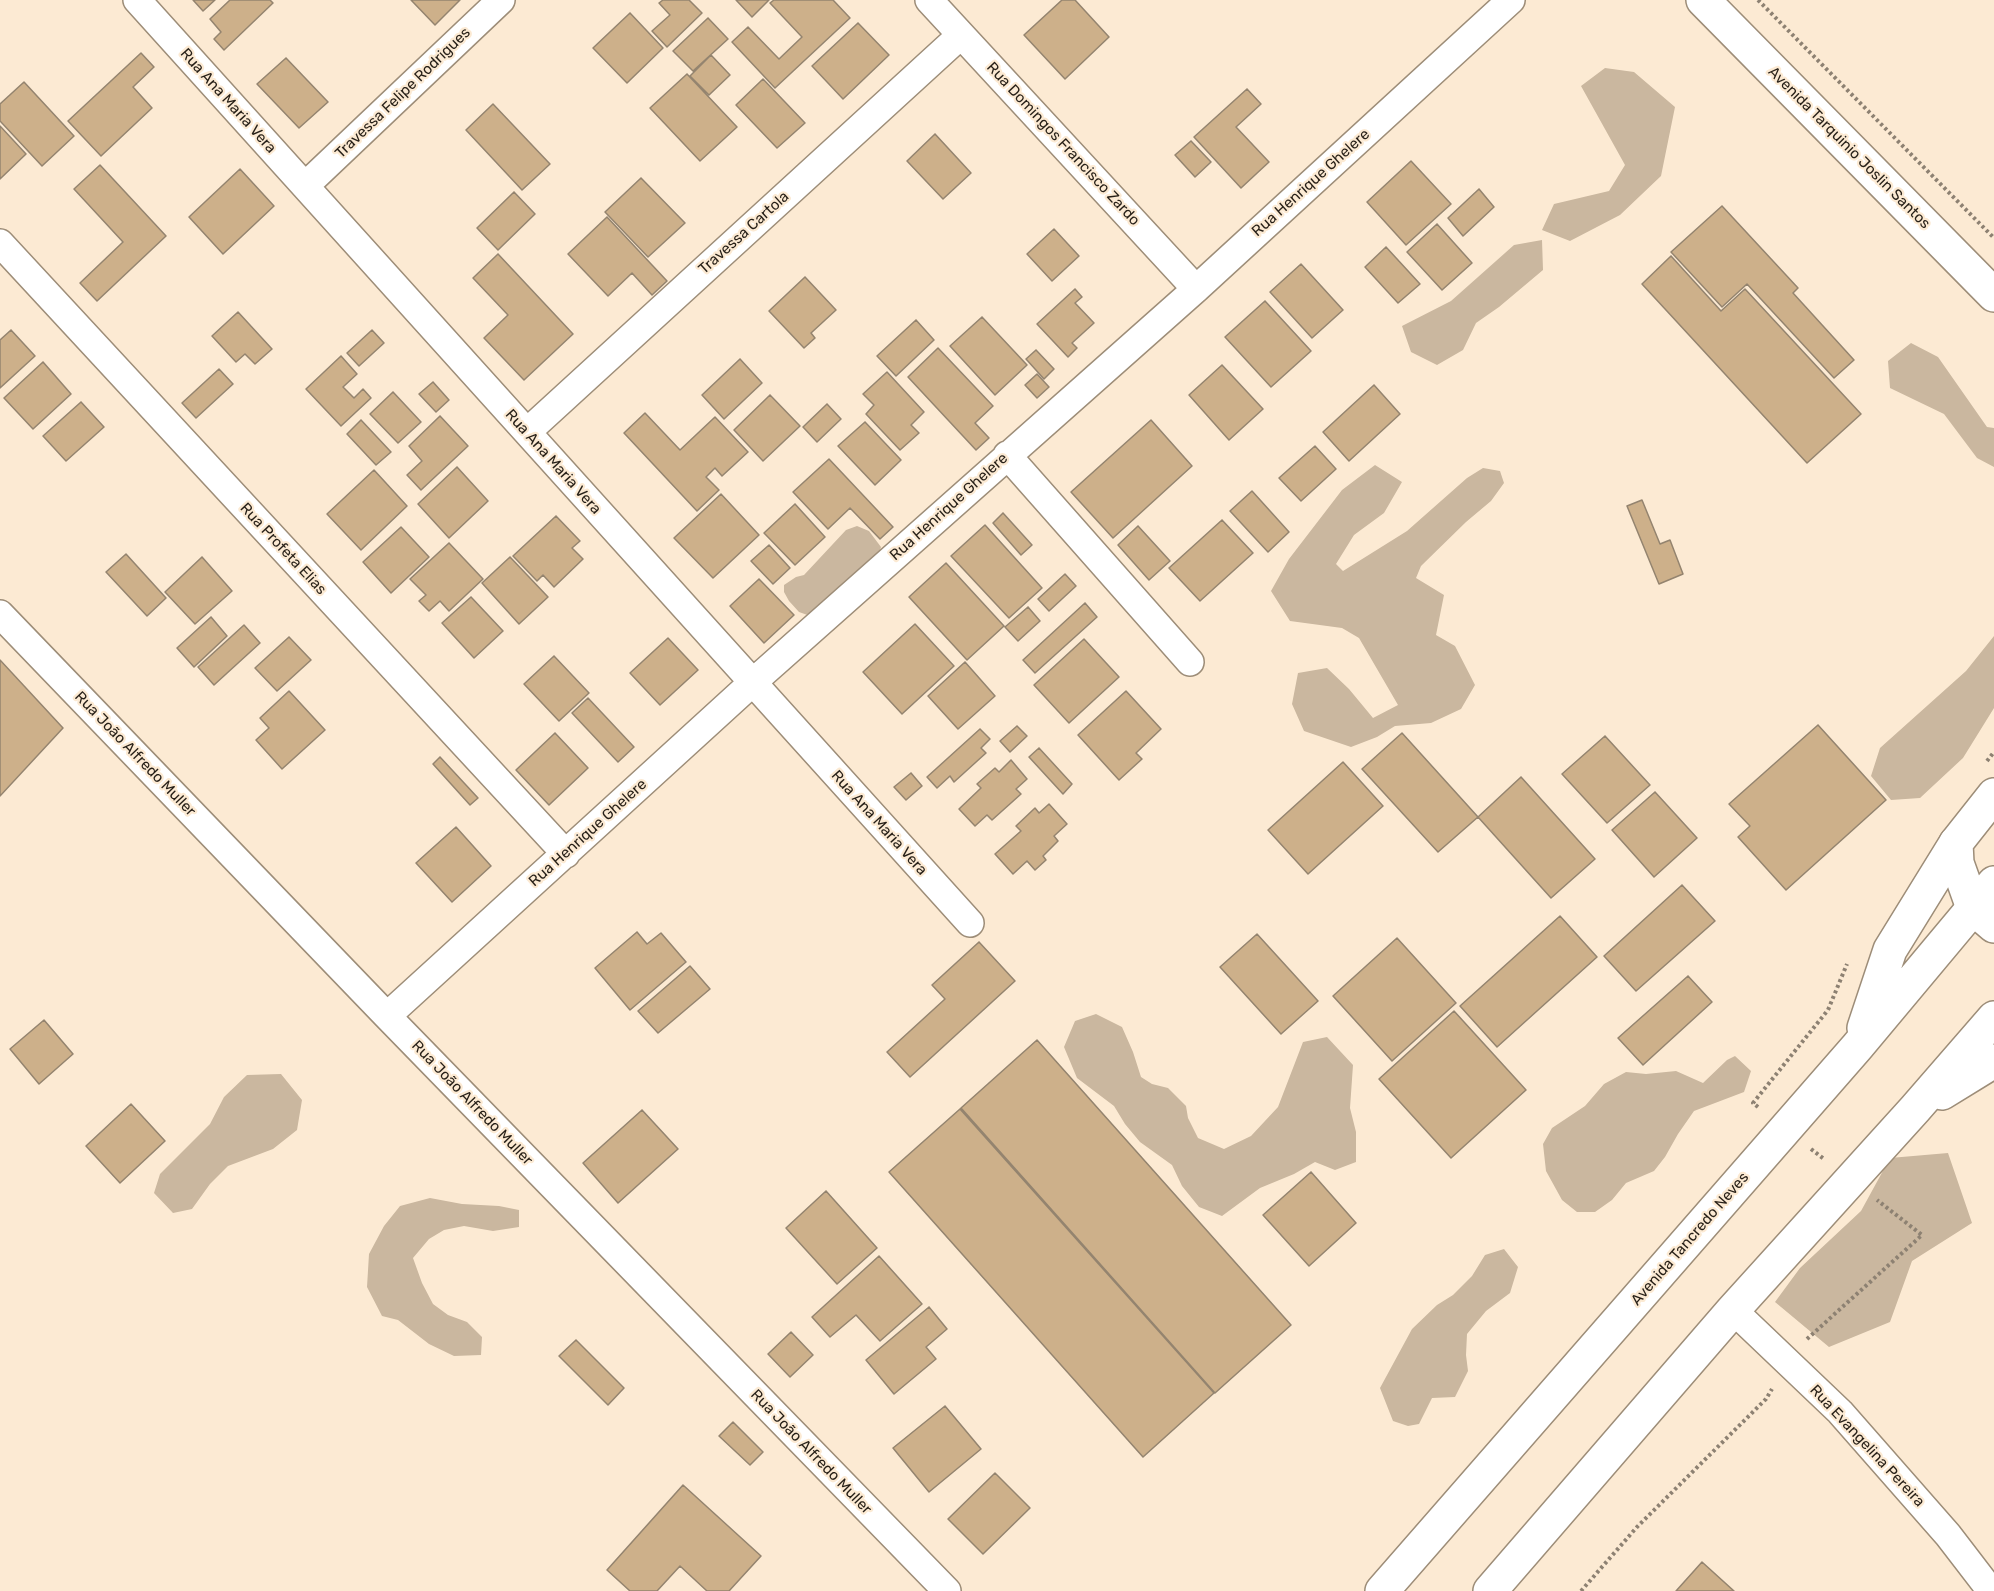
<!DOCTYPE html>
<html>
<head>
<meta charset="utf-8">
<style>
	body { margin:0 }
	canvas { display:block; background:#fcead3 }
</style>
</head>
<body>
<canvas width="1994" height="1591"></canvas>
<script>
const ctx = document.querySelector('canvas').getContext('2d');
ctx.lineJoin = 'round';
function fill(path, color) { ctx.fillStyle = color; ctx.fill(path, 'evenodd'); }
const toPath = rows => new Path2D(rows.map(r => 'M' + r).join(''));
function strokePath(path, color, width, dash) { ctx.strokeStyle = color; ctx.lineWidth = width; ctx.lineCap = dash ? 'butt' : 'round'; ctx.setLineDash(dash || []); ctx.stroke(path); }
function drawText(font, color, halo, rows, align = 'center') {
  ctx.font = font + ' Rubik,sans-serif'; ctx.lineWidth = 4.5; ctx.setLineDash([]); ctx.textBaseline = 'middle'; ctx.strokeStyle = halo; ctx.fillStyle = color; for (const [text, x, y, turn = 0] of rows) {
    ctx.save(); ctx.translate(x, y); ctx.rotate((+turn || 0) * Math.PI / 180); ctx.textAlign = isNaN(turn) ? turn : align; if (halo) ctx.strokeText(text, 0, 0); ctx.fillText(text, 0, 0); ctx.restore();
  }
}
const green = toPath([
	[1605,68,1634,72,1675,107,1661,176,1620,215,1570,241,1542,230,1554,204,1609,191,1625,165,1581,86],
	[1542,240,1543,270,1499,307,1476,323,1463,350,1437,365,1411,352,1402,326,1451,301,1514,245],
	[1911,343,1938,357,1987,427,1994,428,1994,467,1977,458,1944,414,1890,388,1888,361],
	[1375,465,1402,482,1384,513,1354,535,1336,564,1343,571,1407,531,1467,478,1483,468,1500,471,1504,483,1491,501,1466,522,1421,566,1416,578,1444,595,1436,635,1455,646,1475,685,1461,709,1431,723,1395,726,1377,737,1351,747,1304,731,1292,704,1298,673,1327,668,1349,689,1373,718,1398,705,1359,638,1342,628,1290,621,1271,591,1289,559,1342,490],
	[857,526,869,531,881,547,877,560,813,617,799,612,789,601,784,592,784,585,796,577,804,575,846,530],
	[1994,636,1994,708,1963,758,1920,798,1891,800,1871,776,1880,748,1966,671],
	[1096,1014,1122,1027,1133,1052,1141,1077,1152,1084,1168,1088,1186,1106,1188,1118,1198,1138,1224,1149,1251,1136,1278,1107,1303,1042,1327,1037,1353,1065,1350,1108,1356,1132,1356,1162,1335,1170,1315,1162,1294,1174,1260,1188,1222,1216,1199,1207,1182,1186,1172,1165,1140,1142,1125,1124,1114,1106,1077,1078,1064,1047,1075,1021],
	[1735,1056,1751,1071,1744,1092,1694,1111,1678,1134,1665,1157,1654,1171,1626,1183,1612,1200,1595,1212,1577,1212,1562,1200,1546,1171,1543,1144,1552,1128,1585,1106,1604,1084,1626,1072,1646,1074,1676,1071,1703,1083,1727,1060],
	[281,1074,302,1100,297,1130,273,1149,228,1166,210,1184,192,1209,173,1213,154,1193,160,1174,210,1124,224,1097,247,1075],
	[1948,1153,1972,1223,1912,1261,1890,1322,1829,1347,1775,1302,1800,1268,1861,1211,1890,1158],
	[430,1198,462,1204,499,1206,519,1210,519,1227,493,1231,464,1226,444,1230,429,1239,413,1258,422,1283,433,1304,448,1315,467,1322,482,1337,481,1355,454,1356,429,1344,398,1320,382,1316,367,1287,369,1254,384,1226,400,1206],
	[1504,1249,1518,1267,1510,1293,1486,1311,1467,1334,1466,1355,1468,1371,1455,1397,1432,1398,1419,1424,1408,1426,1393,1421,1380,1388,1412,1329,1437,1305,1453,1295,1472,1276,1485,1255]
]);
const building = toPath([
	[193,0,215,0,203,11,193,0],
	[230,0,270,0,273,3,224,50,214,39,221,32,210,19,230,0],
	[411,0,460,0,435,25,411,0],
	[663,0,689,0,702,13,667,47,652,31,670,15,659,3,663,0],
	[736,0,769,0,752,17,736,0],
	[774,0,833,0,850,18,775,88,732,42,748,27,779,59,802,37,770,3,774,0],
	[1062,0,1075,0,1109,37,1065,79,1024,35,1062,0],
	[630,13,663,48,627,83,593,48,630,13],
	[708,18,728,39,693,71,673,51,708,18],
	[858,23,889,55,843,99,812,66,858,23],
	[141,53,154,67,133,87,152,108,101,156,68,121,141,53],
	[711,55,730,75,709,95,690,76,711,55],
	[286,58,328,102,299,128,257,84,286,58],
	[687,74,737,127,700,161,650,108,687,74],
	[763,79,805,123,777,148,736,105,763,79],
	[24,82,74,136,42,166,0,121,0,104,24,82],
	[1247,89,1261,104,1236,127,1269,162,1241,188,1194,137,1247,89],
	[493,104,550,164,522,190,466,130,493,104],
	[0,126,26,154,0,179,0,126],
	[935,134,971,173,943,199,907,161,935,134],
	[1191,141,1211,162,1195,177,1175,155,1191,141],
	[1411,161,1451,204,1406,245,1367,202,1411,161],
	[100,165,166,236,97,301,80,283,123,242,74,189,100,165],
	[240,169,274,206,223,254,189,217,240,169],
	[641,178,685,223,648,257,605,212,641,178],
	[1479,189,1494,207,1463,236,1448,218,1479,189],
	[514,192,535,214,498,250,477,228,514,192],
	[1722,206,1798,288,1793,293,1854,360,1834,378,1747,284,1722,307,1671,252,1722,206],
	[607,217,667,281,652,295,632,273,608,296,568,254,607,217],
	[1437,224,1472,263,1442,290,1407,252,1437,224],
	[1054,229,1079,256,1052,281,1027,254,1054,229],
	[1386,247,1420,284,1398,303,1365,267,1386,247],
	[498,254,573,334,524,380,484,338,508,315,473,278,498,254],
	[1671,256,1721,311,1745,289,1861,414,1807,463,1642,284,1671,256],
	[1301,264,1343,310,1312,338,1270,292,1301,264],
	[805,277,836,310,811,333,815,338,804,348,769,311,805,277],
	[1075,289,1082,297,1075,303,1094,323,1072,343,1077,348,1068,357,1037,324,1075,289],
	[1265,301,1311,351,1271,387,1225,337,1265,301],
	[238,312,272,349,255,364,245,354,236,362,212,336,238,312],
	[982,317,1027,365,995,395,950,346,982,317],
	[916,320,934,340,896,376,877,356,916,320],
	[11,330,35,356,0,388,0,340,11,330],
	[372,330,384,343,359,366,347,353,372,330],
	[938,348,993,406,975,423,989,438,976,450,908,377,938,348],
	[1036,350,1054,369,1044,379,1026,359,1036,350],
	[341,356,357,374,343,387,354,398,363,389,371,398,341,426,306,389,341,356],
	[740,359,762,383,724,419,702,395,740,359],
	[43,362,71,394,33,429,4,398,43,362],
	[1222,365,1263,409,1229,440,1189,395,1222,365],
	[219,369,233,384,196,418,182,403,219,369],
	[887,372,924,412,911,425,919,433,900,450,866,414,874,405,863,394,887,372],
	[1037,374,1049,387,1037,398,1025,385,1037,374],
	[433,382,449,400,436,412,419,394,433,382],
	[1374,385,1400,414,1349,461,1323,432,1374,385],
	[393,392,421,422,398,443,370,414,393,392],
	[770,395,800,426,763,461,734,430,770,395],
	[81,402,104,427,66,461,43,436,81,402],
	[827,404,841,419,817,442,803,427,827,404],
	[645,413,680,450,715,417,748,452,722,476,715,468,706,477,719,490,697,511,624,433,645,413],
	[440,416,468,446,421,490,407,475,422,461,409,446,440,416],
	[361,420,391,452,376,465,347,434,361,420],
	[1151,420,1192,466,1113,538,1071,492,1151,420],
	[865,422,901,460,875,485,838,446,865,422],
	[1315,446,1336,469,1301,501,1279,478,1315,446],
	[829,459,893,527,880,539,850,508,828,529,793,492,829,459],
	[457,467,488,501,449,538,418,504,457,467],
	[374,470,407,506,361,550,327,514,374,470],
	[1252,491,1289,532,1268,552,1230,511,1252,491],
	[721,494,759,535,713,578,674,538,721,494],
	[1642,500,1660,544,1670,540,1683,574,1659,584,1627,506,1642,500],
	[795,504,825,537,795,565,764,533,795,504],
	[1003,513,1032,545,1021,555,993,523,1003,513],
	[556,516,580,541,572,548,583,559,554,587,543,575,537,581,513,556,556,516],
	[1222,520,1253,553,1200,601,1169,568,1222,520],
	[985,525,1042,588,1009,618,951,556,985,525],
	[1138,526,1170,561,1149,580,1118,545,1138,526],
	[401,527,429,557,391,593,363,562,401,527],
	[449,543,483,579,449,611,440,601,429,611,419,601,426,595,410,579,449,543],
	[769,545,790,568,773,584,751,561,769,545],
	[126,554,166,598,147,616,106,572,126,554],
	[202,557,232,591,195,624,165,592,202,557],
	[510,557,548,597,519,624,482,583,510,557],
	[946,563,1004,626,967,660,909,597,946,563],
	[1065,574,1076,586,1049,611,1038,599,1065,574],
	[759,579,794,615,764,643,730,606,759,579],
	[471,597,503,631,474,658,442,623,471,597],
	[1085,603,1097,617,1035,673,1023,660,1085,603],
	[1028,607,1040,621,1018,641,1005,627,1028,607],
	[211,617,227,636,194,667,177,648,211,617],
	[915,624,954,666,902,714,863,672,915,624],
	[244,625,260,643,214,685,198,667,244,625],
	[289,637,311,660,277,691,255,668,289,637],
	[668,638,698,670,660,705,630,673,668,638],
	[1084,639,1119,677,1069,723,1034,685,1084,639],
	[554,656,589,693,559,721,524,684,554,656],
	[0,660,63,728,0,796,0,660],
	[965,662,995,696,958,729,928,696,965,662],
	[289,691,325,730,282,769,256,740,269,728,260,718,289,691],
	[1126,691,1161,729,1136,753,1142,759,1119,780,1078,735,1126,691],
	[588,698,634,747,618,762,572,713,588,698],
	[1818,725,1886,800,1786,890,1738,837,1750,826,1729,804,1818,725],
	[1017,726,1027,736,1010,752,1000,741,1017,726],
	[980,729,990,739,981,748,986,753,954,782,950,776,937,788,927,777,980,729],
	[555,733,588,768,549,805,516,770,555,733],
	[1402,733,1478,817,1438,852,1362,769,1402,733],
	[1605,736,1650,785,1607,823,1562,774,1605,736],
	[1039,748,1072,784,1063,794,1029,757,1039,748],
	[440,757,478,798,470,805,433,764,440,757],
	[1011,760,1027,779,1016,789,1021,794,992,820,987,815,975,826,959,809,981,788,977,784,995,768,999,772,1011,760],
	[1343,762,1383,806,1308,874,1268,830,1343,762],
	[911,773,922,786,906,800,894,787,911,773],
	[1521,777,1595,859,1551,898,1478,817,1521,777],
	[1655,792,1697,838,1654,877,1612,830,1655,792],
	[1049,804,1067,824,1054,836,1058,841,1043,856,1046,860,1035,870,1027,861,1013,874,995,854,1021,831,1016,826,1035,808,1039,813,1049,804],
	[456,827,491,866,452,902,416,863,456,827],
	[1682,885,1715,921,1636,991,1604,956,1682,885],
	[1560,916,1597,957,1497,1047,1460,1006,1560,916],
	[637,932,647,944,661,933,686,962,630,1010,595,968,637,932],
	[1257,934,1318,1001,1281,1034,1220,967,1257,934],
	[1397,938,1456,1003,1392,1061,1333,996,1397,938],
	[979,942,1015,981,910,1077,887,1052,945,999,932,985,979,942],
	[690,966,710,989,658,1033,638,1011,690,966],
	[1688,976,1712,1002,1643,1065,1618,1038,1688,976],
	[1454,1011,1526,1090,1451,1158,1379,1079,1454,1011],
	[44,1020,73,1054,39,1084,10,1049,44,1020],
	[1037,1040,1291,1325,1215,1393,961,1108,1037,1040],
	[131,1104,165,1141,120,1183,86,1146,131,1104],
	[960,1109,1214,1393,1143,1457,889,1172,960,1109],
	[642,1110,678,1149,618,1203,583,1163,642,1110],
	[1311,1172,1356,1223,1309,1266,1263,1215,1311,1172],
	[826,1191,877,1248,837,1284,786,1228,826,1191],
	[879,1256,922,1304,880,1341,856,1315,830,1337,812,1317,879,1256],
	[929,1307,947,1329,926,1347,936,1359,894,1394,866,1360,929,1307],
	[791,1332,813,1355,790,1377,768,1354,791,1332],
	[576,1340,624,1388,608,1405,559,1356,576,1340],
	[945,1406,981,1449,929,1492,893,1448,945,1406],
	[733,1422,763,1452,750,1465,719,1436,733,1422],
	[995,1473,1030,1508,983,1554,948,1519,995,1473],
	[683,1485,761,1556,729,1591,707,1591,680,1566,657,1591,630,1591,607,1570,683,1485],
	[1702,1562,1734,1591,1676,1591,1702,1562]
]);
const path = toPath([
	[1758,0,1994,238],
	[1987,761,1994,752],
	[1758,1107,1753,1103,1828,1010,1847,964],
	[1811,1149,1824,1159],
	[1807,1339,1922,1235,1877,1200],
	[1581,1591,1637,1527,1766,1399,1772,1389]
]);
const street = toPath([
	[137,0,970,923],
	[929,0,1196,289],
	[305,186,501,0],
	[0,243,566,854],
	[527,432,961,35],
	[1007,455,1190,662],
	[0,614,387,1016,947,1591],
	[387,1016,752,683,1196,289,1511,0],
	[1733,1310,1840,1412,1948,1535,1991,1591]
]);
const secondary = toPath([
	[1703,0,1994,295],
	[1994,795,1956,843,1957,863,1973,908,1994,926]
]);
const primary = toPath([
	[1864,1028,1890,950,1956,843],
	[1942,1093,1994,1061],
	[1382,1591,1857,1047,1994,883],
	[1490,1591,1733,1310,1915,1109,1994,1018]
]);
const streetNames = [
	["Travessa Felipe Rodrigues",403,93,-44],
	["Rua Ana Maria Vera",228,101,48],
	["Rua Domingos Francisco Zardo",1063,144,47],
	["Avenida Tarquinio Joslin Santos",1849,148,45],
	["Rua Henrique Ghelere",1311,183,-42],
	["Travessa Cartola",744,233,-42],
	["Rua Ana Maria Vera",553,462,48],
	["Rua Henrique Ghelere",949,507,-42],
	["Rua Profeta Elias",283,549,47],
	["Rua João Alfredo Muller",135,754,46],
	["Rua Ana Maria Vera",879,823,48],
	["Rua Henrique Ghelere",588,833,-42],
	["Rua João Alfredo Muller",472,1103,46],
	["Avenida Tancredo Neves",1690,1239,-49],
	["Rua Evangelina Pereira",1867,1446,47],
	["Rua João Alfredo Muller",811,1452,46]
];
fill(green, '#cab79f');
fill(building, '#cdb08a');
strokePath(building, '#94846f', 1.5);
strokePath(street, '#9d8d78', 30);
strokePath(secondary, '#9d8d78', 36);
strokePath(primary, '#9d8d78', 36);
strokePath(path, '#8d8172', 4, [3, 3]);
strokePath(street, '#fff', 27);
strokePath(secondary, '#fff', 33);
strokePath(primary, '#fff', 33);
drawText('15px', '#261f17', '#fcead3', streetNames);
</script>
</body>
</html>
